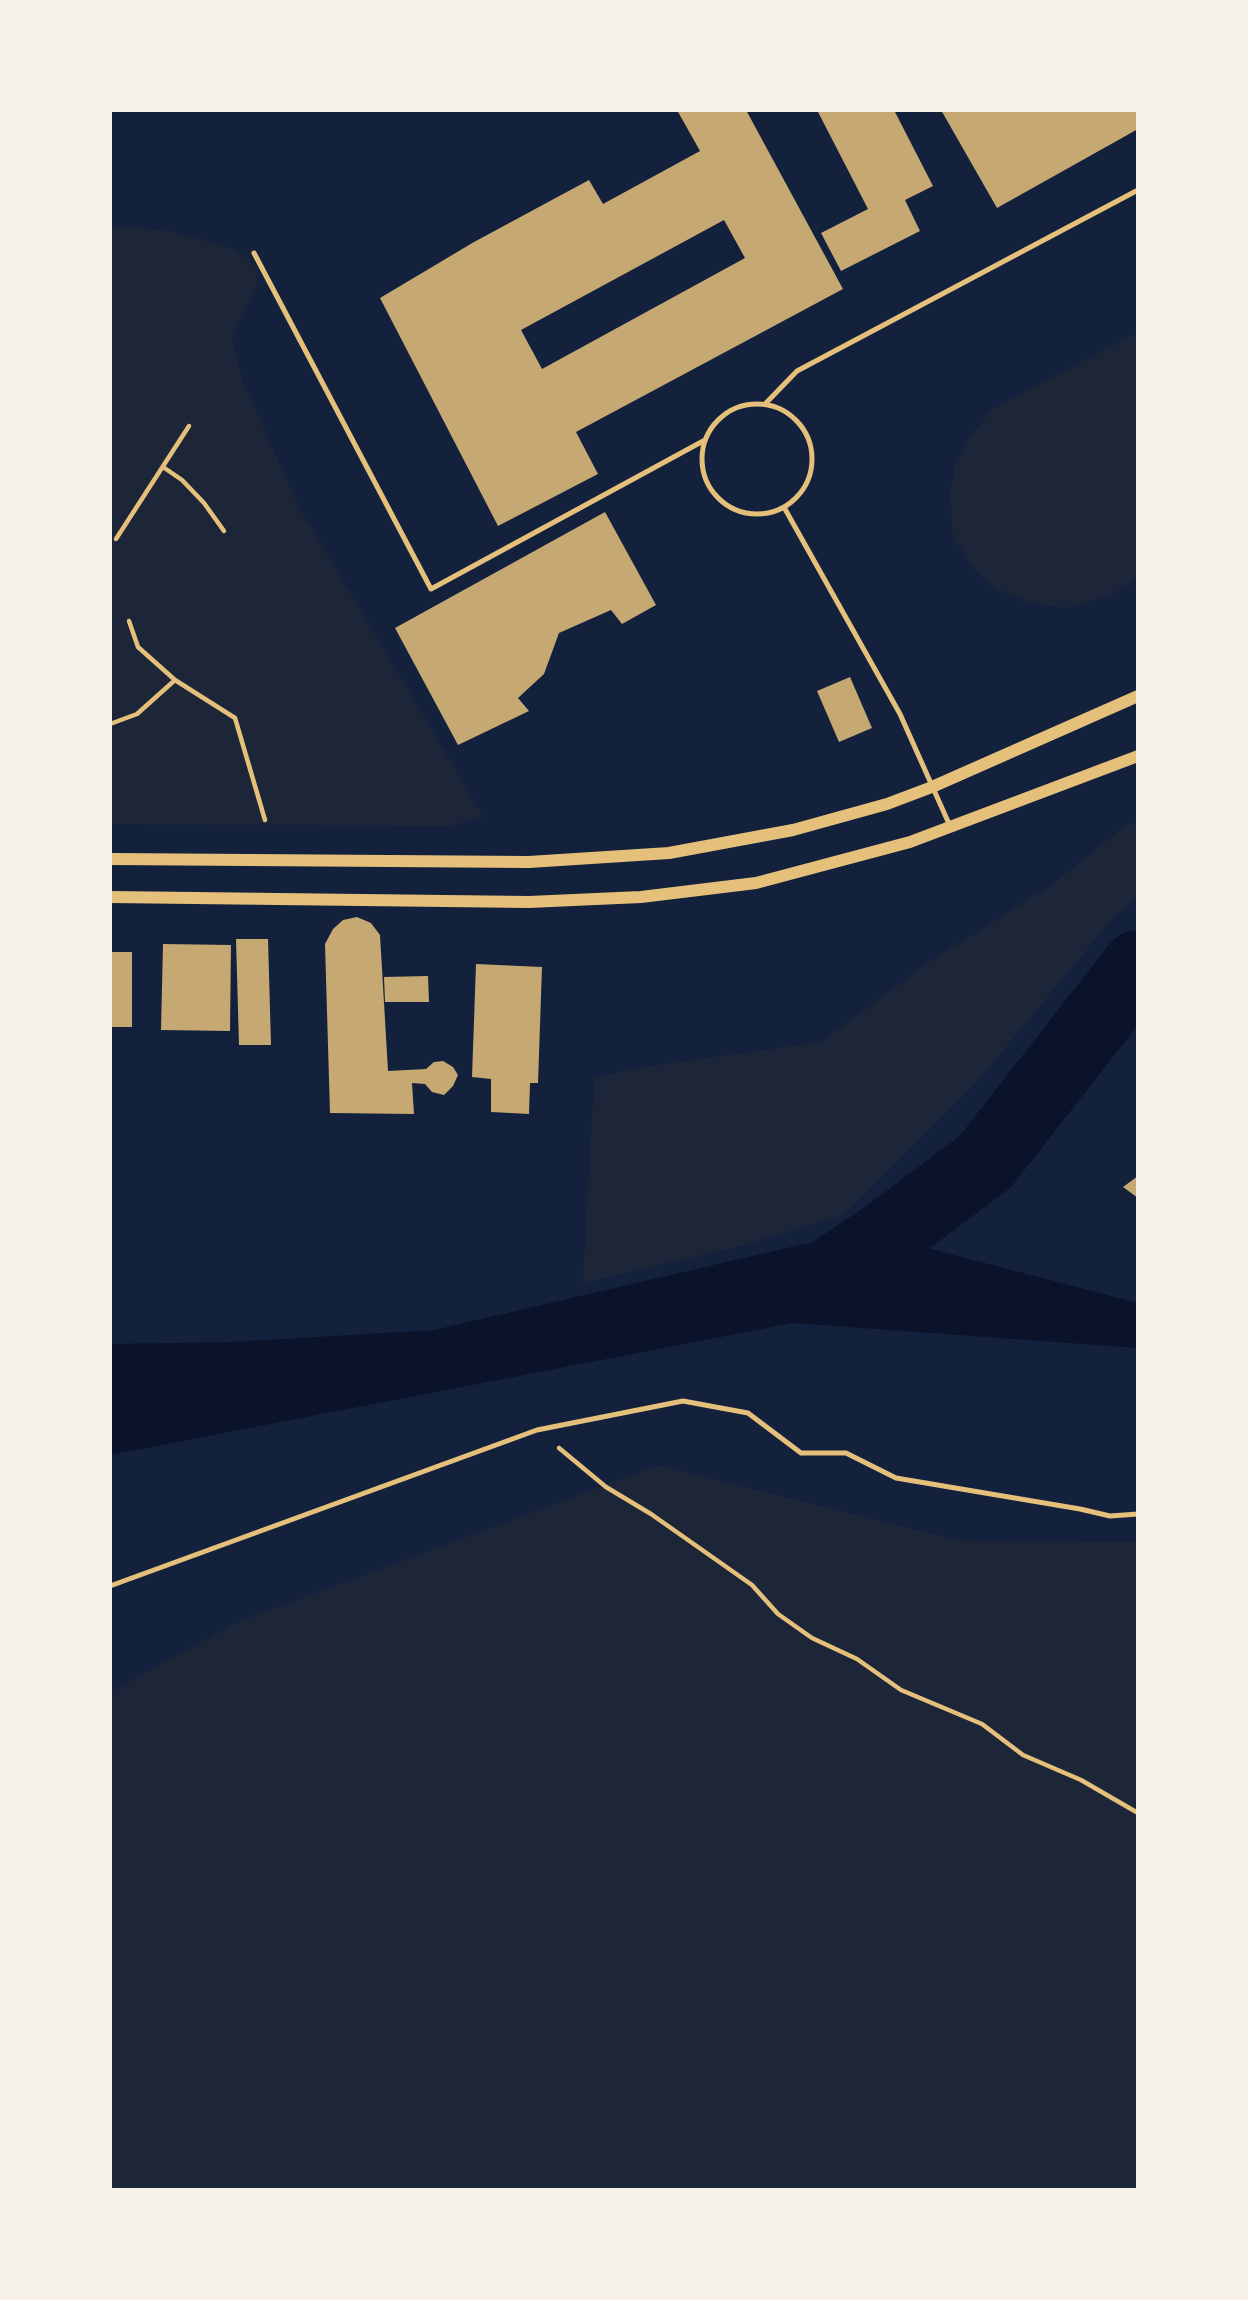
<!DOCTYPE html>
<html>
<head>
<meta charset="utf-8">
<style>
	body { margin:0 }
	#map { position:relative; width:1248px; height:2300px; overflow:hidden; background:#14213d; font-family:Karla,sans-serif }
	canvas { display:block }
	.frame { position:absolute; inset:0; border:112px solid #f6f1e7; pointer-events:none }
</style>
</head>
<body>
<div id="map">
<canvas width="1248" height="2300"></canvas>
<div class="frame"></div>
</div>
<script>
const ctx = document.querySelector('canvas').getContext('2d');
ctx.lineJoin = 'round';
function fill(path, color) { ctx.fillStyle = color; ctx.fill(path, 'evenodd'); }
const toPath = rows => new Path2D(rows.map(r => 'M' + r).join(''));
function strokePath(path, color, width, dash) { ctx.strokeStyle = color; ctx.lineWidth = width; ctx.lineCap = dash ? 'butt' : 'round'; ctx.setLineDash(dash || []); ctx.stroke(path); }
const green = toPath([
	[127,226,168,231,236,249,257,267,257,286,232,336,244,384,298,505,483,816,451,826,110,824,110,229],
	[1138,332,1138,579,1107,597,1065,608,1027,602,995,588,973,568,953,535,950,493,955,465,972,435,992,409],
	[1138,821,1138,896,1112,919,978,1081,844,1215,741,1246,583,1283,594,1078,637,1068,821,1042,929,962,1050,886,1126,825],
	[658,1465,956,1540,1138,1542,1138,2190,110,2190,110,1692,238,1622]
]);
const water = toPath([
	[885,1237,1138,1303,1138,1348,793,1323,110,1455,110,1344,232,1342,434,1330,804,1244]
]);
const river = toPath([
	[834,1271,885,1237,985,1162,1138,966]
]);
const building = toPath([
	[677,110,746,110,843,289,576,432,598,474,498,526,380,298,474,242,589,180,603,204,700,151],
	[724,220,745,258,542,369,521,330],
	[817,110,894,110,933,186,905,200,920,231,841,271,821,233,868,209],
	[941,110,1138,110,1138,129,997,208],
	[605,512,656,605,622,624,611,610,559,633,544,674,518,698,529,711,458,745,395,628],
	[850,677,872,728,839,742,817,691],
	[357,917,371,923,380,935,388,1071,426,1069,434,1062,443,1061,453,1067,458,1075,453,1086,444,1095,432,1092,425,1084,412,1083,414,1114,330,1113,325,944,333,929,343,920],
	[236,939,268,939,271,1045,239,1045],
	[163,944,231,945,230,1031,161,1030],
	[110,952,132,952,132,1027,110,1027],
	[476,964,542,967,538,1083,530,1083,529,1114,491,1112,491,1079,472,1077],
	[428,976,429,1002,385,1002,384,977],
	[1138,1176,1138,1198,1123,1187]
]);
const path = toPath([
	[163,467,182,480,204,503,224,531],
	[116,539,189,426],
	[129,621,138,647,175,680],
	[110,724,137,714,175,680,235,718,265,820],
	[559,1448,606,1487,651,1514,752,1585,778,1614,812,1638,857,1659,901,1690,982,1724,1023,1755,1081,1780,1138,1813]
]);
const service = toPath([
	[254,253,431,589,705,440],
	[766,403,797,371,1138,190],
	'702 459a55 55 0 1 1 110 0a55 55 0 1 1-110 0Z',
	[785,509,900,714,950,826],
	[110,1586,537,1430,683,1401,748,1413,801,1453,846,1453,896,1478,1080,1509,1110,1516,1138,1514]
]);
const tertiary = toPath([
	[110,859,529,862,669,853,793,830,887,804,932,787,1138,696],
	[110,897,529,902,641,897,756,883,910,842,1138,756]
]);
fill(green, '#1d2539');
fill(water, '#0b132b');
strokePath(river, '#0b132b', 72);
fill(building, '#c6a872');
strokePath(path, '#e5c07b', 4.5);
strokePath(service, '#e5c07b', 5);
strokePath(tertiary, '#e5c07b', 12);
</script>
</body>
</html>
